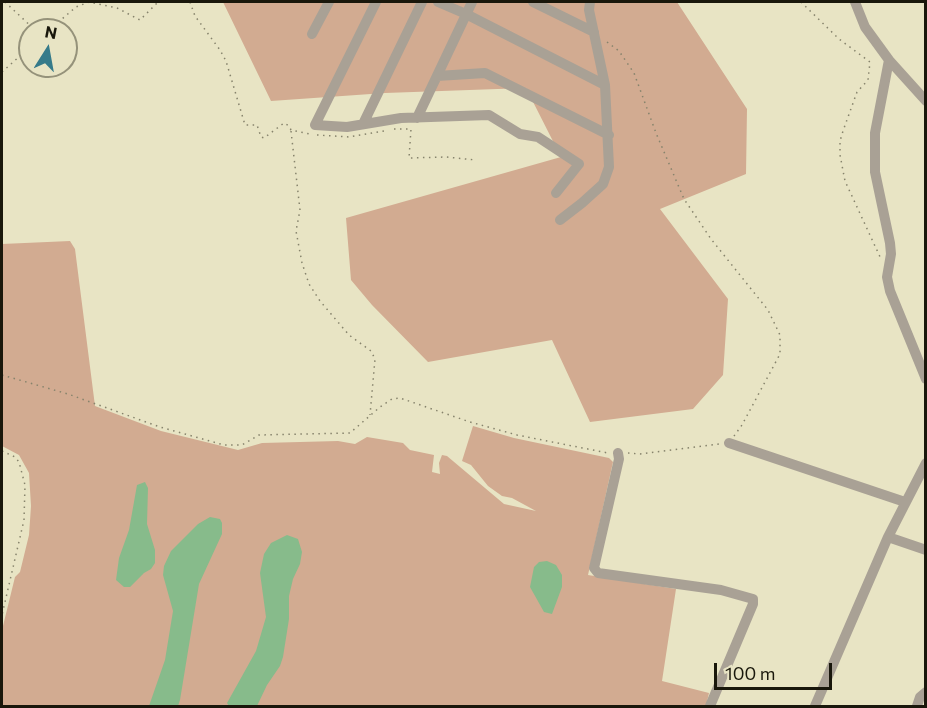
<!DOCTYPE html>
<html>
<head>
<meta charset="utf-8">
<style>
	body { margin:0 }
	#map { position:relative; width:927px; height:708px; overflow:hidden; background:#e8e4c4; font-family:Commissioner,sans-serif }
	canvas { display:block }
	.frame { position:absolute; inset:0; border:3px solid #19170b; pointer-events:none }
	.north { position:absolute; left:18px; top:18px; width:60px; height:60px; box-sizing:border-box; background:#e8e4c4; border:2px solid #95927a; border-radius:50%; rotate:11deg; font-size:16px; font-weight:700; line-height:24px; text-align:center; color:#19170b }
	.north::after { content:''; display:block; margin:auto; width:21px; height:27px; background:#367b8a; clip-path:polygon(50% 0,100% 100%,50% 72%,0 100%) }
	.scale { position:absolute; left:714px; top:663px; width:118px; height:27px; box-sizing:border-box; border:3px solid #19170b; border-top:0; padding-left:8px; font-size:18px; line-height:21px; white-space:nowrap; color:#19170b; -webkit-text-stroke:4px #e8e4c4; paint-order:stroke }
</style>
</head>
<body>
<div id="map">
<canvas width="927" height="708"></canvas>
<div class="frame"></div>
<div class="north">N</div>
<div class="scale">100 m</div>
</div>
<script>
const ctx = document.querySelector('canvas').getContext('2d');
ctx.lineJoin = 'round';
function fill(path, color) { ctx.fillStyle = color; ctx.fill(path, 'evenodd'); }
const toPath = rows => new Path2D(rows.map(r => 'M' + r).join(''));
function strokePath(path, color, width, dash) { ctx.strokeStyle = color; ctx.lineWidth = width; ctx.lineCap = dash ? 'butt' : 'round'; ctx.setLineDash(dash || []); ctx.stroke(path); }
const green = toPath([
	[223,2,677,2,747,109,746,174,660,209,728,299,723,375,693,409,590,422,552,340,428,362,372,305,351,280,346,218,561,157,526,88,385,93,271,101],
	[70,241,75,249,95,406,161,431,238,450,262,443,338,441,355,444,367,437,403,443,410,450,434,455,432,472,440,474,439,463,442,455,447,456,504,504,536,511,512,498,502,496,488,486,471,465,462,461,473,426,514,438,609,458,613,462,588,575,676,589,662,681,709,693,706,706,2,706,2,630,15,577,20,572,29,535,31,506,29,473,19,455,2,446,2,244]
]);
const water = toPath([
	[145,482,148,488,147,524,155,550,155,563,151,569,144,573,130,587,124,587,116,580,119,558,129,530,137,485],
	[210,517,220,519,222,523,222,534,199,584,180,700,178,706,149,706,165,660,173,611,163,575,164,566,171,551,198,524],
	[287,535,298,539,302,552,300,564,293,579,289,596,289,619,283,657,280,666,267,685,257,706,229,706,227,703,256,651,266,617,260,573,264,554,271,543],
	[547,561,556,565,562,575,562,587,552,614,544,612,530,587,534,567,539,562]
]);
const path = toPath([
	[5,2,35,30],
	[190,2,195,16,220,50,226,61,245,125,257,125,261,137,264,138,284,123,289,126,291,130,310,134],
	[801,2,839,39,870,62,868,80,857,92,843,131,840,141,840,155,845,181,881,259],
	[49,30,76,7,89,2,117,8,140,20,158,2],
	[607,42,619,51,634,73,656,133,684,199,711,239,768,310,780,335,780,354,742,425,734,436],
	[2,72,30,47],
	[394,129,411,129,409,158,446,157,476,160],
	[291,131,300,210,296,231,302,263,309,284,320,301,349,335,371,351,375,359,370,415],
	[317,135,349,137,384,131],
	[2,375,68,394,160,427,224,445,242,445,259,435,350,433,380,407,392,399,400,398,470,422,517,435,608,453],
	[2,451,15,457,19,462,25,485,24,520,2,615],
	[628,453,640,454,719,444]
]);
const minor = toPath([
	[376,2,315,125,347,127,401,118,489,115,520,134,538,137,579,164,556,193],
	[438,2,466,14,605,85],
	[533,2,594,32],
	[855,2,865,27,889,60,875,133,875,172,890,243,891,254,887,277,890,291,926,379],
	[312,34,329,2],
	[889,60,926,101],
	[437,76,485,73,609,135],
	[417,118,472,2],
	[363,124,422,2],
	[560,220,582,203,603,184,609,167,605,85,589,10,590,2],
	[729,443,905,502],
	[618,453,619,459,594,568,598,573,721,590,753,599,753,604,710,706],
	[888,537,926,550],
	[815,706,888,537,926,463],
	[917,706,920,697,926,692]
]);
fill(green, '#d2ab91');
fill(water, '#87bb8b');
strokePath(path, '#86836c', 1.5, [1.5, 4.5]);
strokePath(minor, '#a9a195', 10);
</script>
</body>
</html>
